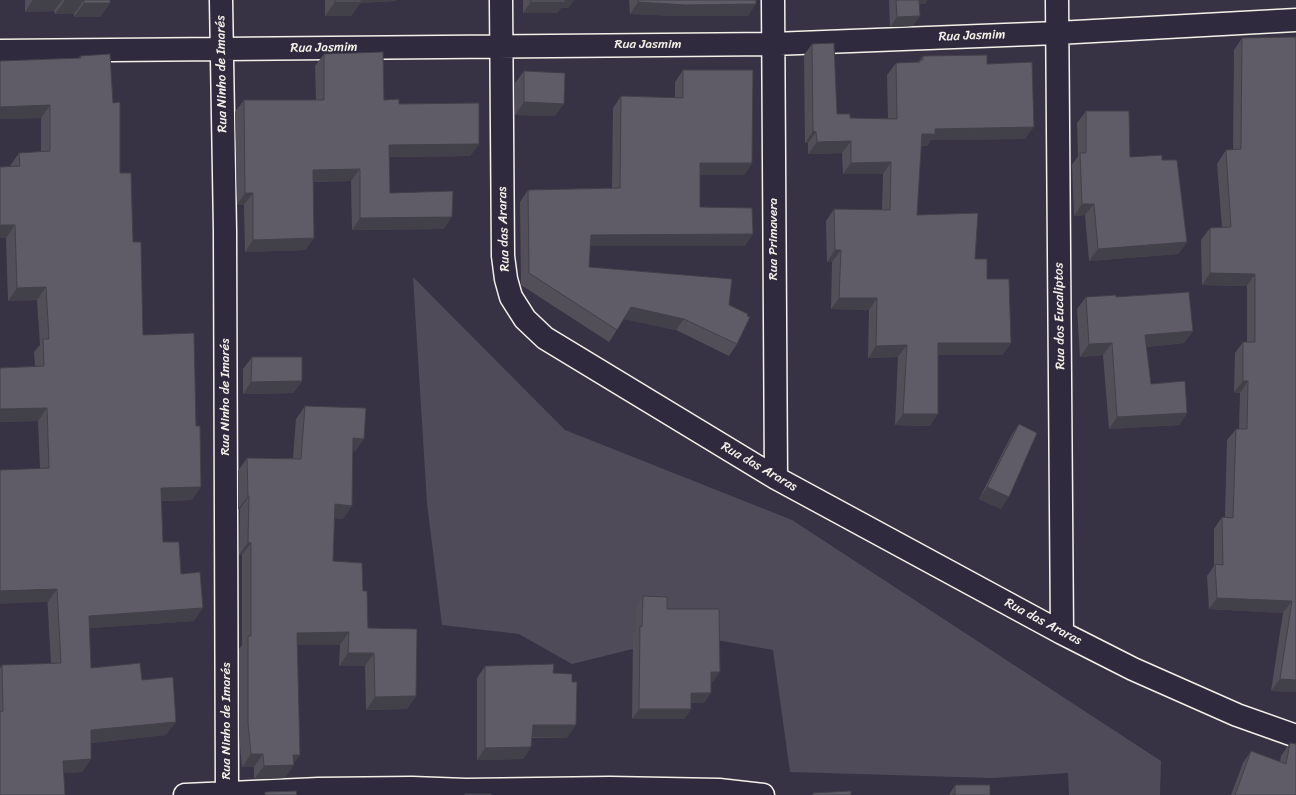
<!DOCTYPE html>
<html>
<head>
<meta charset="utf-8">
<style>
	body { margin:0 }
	canvas { display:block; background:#373244 }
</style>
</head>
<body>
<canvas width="1296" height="795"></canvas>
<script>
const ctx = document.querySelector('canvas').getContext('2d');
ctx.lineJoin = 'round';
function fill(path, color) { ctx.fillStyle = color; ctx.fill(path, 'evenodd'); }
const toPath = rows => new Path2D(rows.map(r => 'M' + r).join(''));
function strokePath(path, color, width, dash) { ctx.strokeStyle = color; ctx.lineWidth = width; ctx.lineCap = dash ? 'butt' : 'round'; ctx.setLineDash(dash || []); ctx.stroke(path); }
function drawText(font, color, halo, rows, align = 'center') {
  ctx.font = font + ' Sriracha,sans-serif'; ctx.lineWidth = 3.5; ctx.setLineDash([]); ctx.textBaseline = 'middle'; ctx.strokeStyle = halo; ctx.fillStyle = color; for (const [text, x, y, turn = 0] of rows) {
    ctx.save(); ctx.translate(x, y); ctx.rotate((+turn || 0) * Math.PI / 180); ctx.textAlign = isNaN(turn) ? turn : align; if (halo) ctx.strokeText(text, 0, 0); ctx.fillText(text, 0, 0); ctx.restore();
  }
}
const green = toPath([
	[413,277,565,430,792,520,1161,761,1160,795,1069,795,1068,773,992,778,790,772,773,650,689,635,572,664,519,634,442,625,427,503]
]);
const minor = toPath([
	[221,0,225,231,227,795],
	[501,0,503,256,506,279,511,297,525,319,545,338,776,478,1062,633,1133,669,1237,715,1296,736],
	[773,0,776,478],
	[1057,0,1062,633],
	[0,51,773,44,1057,33,1296,20],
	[185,795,319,789,412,788,466,790,610,788,719,790,763,795]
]);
const wall = toPath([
	[25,0,110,0,110,3,100,17,74,17,74,14,55,14,54,11,25,12],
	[325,0,396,0,395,1,360,3,351,16,325,16],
	[523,0,574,0,568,8,561,8,557,13,523,13],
	[629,0,756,0,748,16,678,16,630,14],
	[889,0,927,0,925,4,920,4,913,26,890,27],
	[1296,37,1296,692,1271,691,1283,613,1209,609,1207,576,1214,566,1214,529,1222,517,1225,517,1227,440,1236,429,1239,429,1240,393,1234,392,1235,353,1243,342,1247,342,1247,286,1202,285,1201,240,1210,228,1222,227,1217,164,1226,150,1233,150,1234,50,1242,38],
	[812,44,837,114,850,118,888,119,887,75,896,63,918,62,923,56,987,64,1025,139,931,140,927,146,921,146,917,215,975,259,987,279,1011,343,1002,355,938,355,930,426,895,425,898,357,868,358,869,310,831,309,832,262,827,262,826,221,834,209,882,210,883,174,843,174,842,153,808,154,808,143,805,143,804,55],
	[324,54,384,100,399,104,479,144,470,156,389,157,390,193,444,229,352,230,351,181,313,182,314,238,305,250,245,252,244,205,237,205,235,112,244,100,316,100,315,66],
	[80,56,113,103,120,173,133,242,143,335,192,500,161,501,163,542,181,574,194,621,89,628,91,668,142,680,166,735,91,743,91,759,82,772,64,773,0,795,0,668,2,665,51,664,40,469,38,421,0,422,0,368,35,366,34,352,40,345,37,300,8,301,6,238,10,166,19,153,41,152,41,118,0,119,0,61,79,58],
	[683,70,752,163,744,175,700,175,700,207,745,246,590,246,589,267,729,305,737,344,729,356,676,330,624,319,609,342,521,285,520,202,528,190,612,188,613,108,621,96,675,98,675,82],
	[524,71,555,116,515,115,515,83],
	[1086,111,1130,157,1162,160,1187,242,1178,254,1089,261,1085,215,1074,216,1072,165,1078,156,1077,123],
	[1086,297,1116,297,1193,331,1184,343,1146,347,1151,384,1187,413,1179,425,1109,429,1103,355,1080,357,1077,309],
	[252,357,302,381,293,393,243,394,243,369],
	[305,406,364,439,355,451,353,451,343,519,334,518,333,561,363,591,368,628,416,696,407,709,366,710,365,666,339,666,340,645,297,645,300,755,294,762,285,778,254,779,254,767,242,767,239,735,239,649,242,645,242,555,239,555,240,509,238,509,238,471,247,458,293,458,296,419],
	[1019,424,1001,509,979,499,1011,436],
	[643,596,667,609,713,682,711,682,704,703,691,703,691,709,684,719,632,719,633,637,635,633,636,606],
	[485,666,553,673,567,738,532,738,531,747,523,759,477,760,477,678],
	[1290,743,1295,744,1296,743,1296,795,1231,795,1243,763,1251,751,1280,762,1281,756],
	[955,785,990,795,949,795]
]);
const shadedWall = toPath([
	[33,0,62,0,54,11,25,12],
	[65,0,84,0,74,14,55,14],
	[353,0,396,0,395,1,360,3,351,16,325,16,335,2],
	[563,0,574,0,568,8,561,8,557,13,523,13,531,2],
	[915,0,927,0,925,4,912,4],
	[638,2,756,4,748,16,678,16,630,14],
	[84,3,110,3,100,17,74,17],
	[920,16,913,26,890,27,897,17],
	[524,102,564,104,555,116,515,115],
	[50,105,41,118,0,119,0,107],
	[1034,127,1025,139,931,140,927,146,913,146,922,134,935,129],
	[813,131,816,132,808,143,805,143],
	[851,141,842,153,808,154,817,142],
	[479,144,470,156,381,157,389,145],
	[891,162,883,174,843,174,851,163],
	[700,163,752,163,744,175,692,175],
	[360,169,351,181,304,182,313,170],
	[245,193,253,193,244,205,237,205],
	[1082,204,1094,204,1085,215,1074,216],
	[452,217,444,229,352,230,360,218],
	[0,225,15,225,6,238,0,238],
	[753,234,745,246,583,246,591,235],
	[314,238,305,250,245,252,253,240],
	[1187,242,1178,254,1089,261,1098,249],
	[835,250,841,250,832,262,827,262],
	[1210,273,1255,274,1247,286,1202,285],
	[46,287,37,300,8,301,17,288],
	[839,298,877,298,869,310,831,309],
	[631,307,684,319,676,330,623,319],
	[1193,331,1184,343,1136,348,1145,335],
	[938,343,1011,343,1002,355,930,355],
	[1112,343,1103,355,1080,357,1089,344],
	[907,345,898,357,868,358,876,346],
	[302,381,293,393,243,394,251,382],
	[1243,381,1248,381,1240,393,1234,392],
	[47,408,38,421,0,422,0,409],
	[1187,413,1179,425,1109,429,1117,417],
	[903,414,938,414,930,426,895,425],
	[353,438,364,439,355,451,344,450],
	[201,487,192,500,152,501,161,488],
	[987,487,1009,497,1001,509,979,499],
	[248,496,249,496,240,509,238,509],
	[335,504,352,506,343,519,326,517],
	[248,542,251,543,242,555,239,555],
	[57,589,48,602,0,604,0,591],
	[1217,598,1292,601,1283,613,1209,609],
	[203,608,194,621,80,629,89,616],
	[349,632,340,645,288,645,297,633],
	[348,653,374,653,365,666,339,666],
	[711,672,720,672,713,682,704,682],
	[1280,679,1296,680,1296,692,1271,691],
	[691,693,711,693,704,703,684,703],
	[416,696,407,709,366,710,375,697],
	[639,709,691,709,684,719,632,719],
	[176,722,166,735,82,744,91,730],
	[533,725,576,725,567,738,524,737],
	[531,747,523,759,477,760,485,748],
	[251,754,263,754,254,767,242,767],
	[293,755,300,755,292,765,294,765,285,778,254,779,264,766],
	[91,759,82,772,54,774,63,761]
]);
const building = toPath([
	[84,0,110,0,110,3,84,3,84,0],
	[335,0,361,0,361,2,335,2,335,0],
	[531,0,565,0,565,2,531,2,531,0],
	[638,0,756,0,756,4,686,5,638,2,638,0],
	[896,0,919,0,920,16,897,17,896,0],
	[1296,37,1296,680,1280,679,1292,601,1217,598,1215,564,1223,565,1222,517,1233,518,1236,429,1247,429,1248,381,1243,381,1243,342,1255,342,1255,274,1210,273,1210,228,1231,227,1226,152,1226,150,1241,149,1242,38,1296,37],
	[834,43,837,114,850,114,850,118,897,119,896,63,920,62,920,60,923,60,923,56,987,55,987,64,1032,62,1034,127,935,129,935,134,922,134,917,215,978,213,975,259,987,259,987,279,1009,279,1011,343,938,343,938,414,903,414,907,345,876,346,877,298,839,298,841,250,835,250,834,209,890,210,891,162,851,163,851,141,817,142,816,132,813,131,812,44,834,43],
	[383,52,384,100,399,99,399,104,479,103,479,144,389,145,390,193,453,191,452,217,360,218,360,169,313,170,314,238,253,240,253,193,245,193,244,100,324,100,324,54,383,52],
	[110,54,113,103,120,102,120,173,131,173,133,242,141,242,143,335,194,333,196,426,200,426,201,487,161,488,163,542,179,542,181,574,200,572,203,608,89,616,91,668,140,663,142,680,173,677,176,722,91,730,91,759,63,761,65,795,0,795,0,712,3,711,2,665,61,663,57,589,0,591,0,470,49,468,47,408,0,409,0,368,44,366,43,339,49,339,46,287,17,288,15,225,0,225,0,167,20,166,19,153,50,151,50,105,0,107,0,61,81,58,80,56,110,54],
	[683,70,753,70,752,163,700,163,700,207,752,208,753,234,591,235,589,267,732,279,729,305,748,314,747,316,750,317,737,344,684,319,631,307,617,330,529,273,528,190,620,188,621,96,683,98,683,70],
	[524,71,565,73,564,104,524,102,524,71],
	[1086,111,1129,111,1130,157,1162,155,1162,160,1177,160,1187,242,1098,249,1094,204,1082,204,1080,153,1086,153,1086,111],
	[1189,292,1193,331,1145,335,1151,384,1185,381,1187,413,1117,417,1112,343,1089,344,1086,297,1116,295,1116,297,1189,292],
	[252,357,302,357,302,381,251,382,252,357],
	[305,406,366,408,364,439,353,438,352,506,335,504,333,561,362,563,363,591,367,591,368,628,417,629,416,696,375,697,374,653,348,653,349,632,297,633,300,755,293,755,294,765,264,766,263,754,251,754,248,723,248,636,251,636,251,543,248,542,249,496,248,496,247,458,301,459,305,406],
	[1019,424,1037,433,1009,497,987,487,1019,424],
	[643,596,667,597,667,609,719,609,720,672,711,672,711,693,691,693,691,709,639,709,640,626,642,627,643,596],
	[554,664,553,673,572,674,572,682,577,682,576,725,533,725,531,747,485,748,485,666,554,664],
	[1290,743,1296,744,1296,795,1235,795,1251,751,1286,764,1290,743],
	[955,785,990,785,990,795,951,795,955,795,955,785],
	[296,791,297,795,265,795,265,792,296,791],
	[851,791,851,795,813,795,813,793,851,791],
	[465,794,491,794,491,795,465,795,465,794]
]);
const streetNames = [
	["Rua Jasmim",972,36,-2],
	["Rua Jasmim",648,45],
	["Rua Jasmim",324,48,-1],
	["Rua Ninho de Imarés",222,74,-91],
	["Rua das Araras",504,229,-92],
	["Rua Primavera",774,239,-90],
	["Rua dos Eucaliptos",1060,316,-91],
	["Rua Ninho de Imarés",226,397,-90],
	["Rua das Araras",759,467,30],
	["Rua das Araras",1043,622,28],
	["Rua Ninho de Imarés",227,721,-90]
];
fill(green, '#504b59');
strokePath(minor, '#f4f1e8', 25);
strokePath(minor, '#2f2a3d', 22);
fill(wall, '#524f59');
fill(shadedWall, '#424048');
fill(building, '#5f5c67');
strokePath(building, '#424048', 1);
drawText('13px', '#f4f1e8', '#2f2a3d', streetNames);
</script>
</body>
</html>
